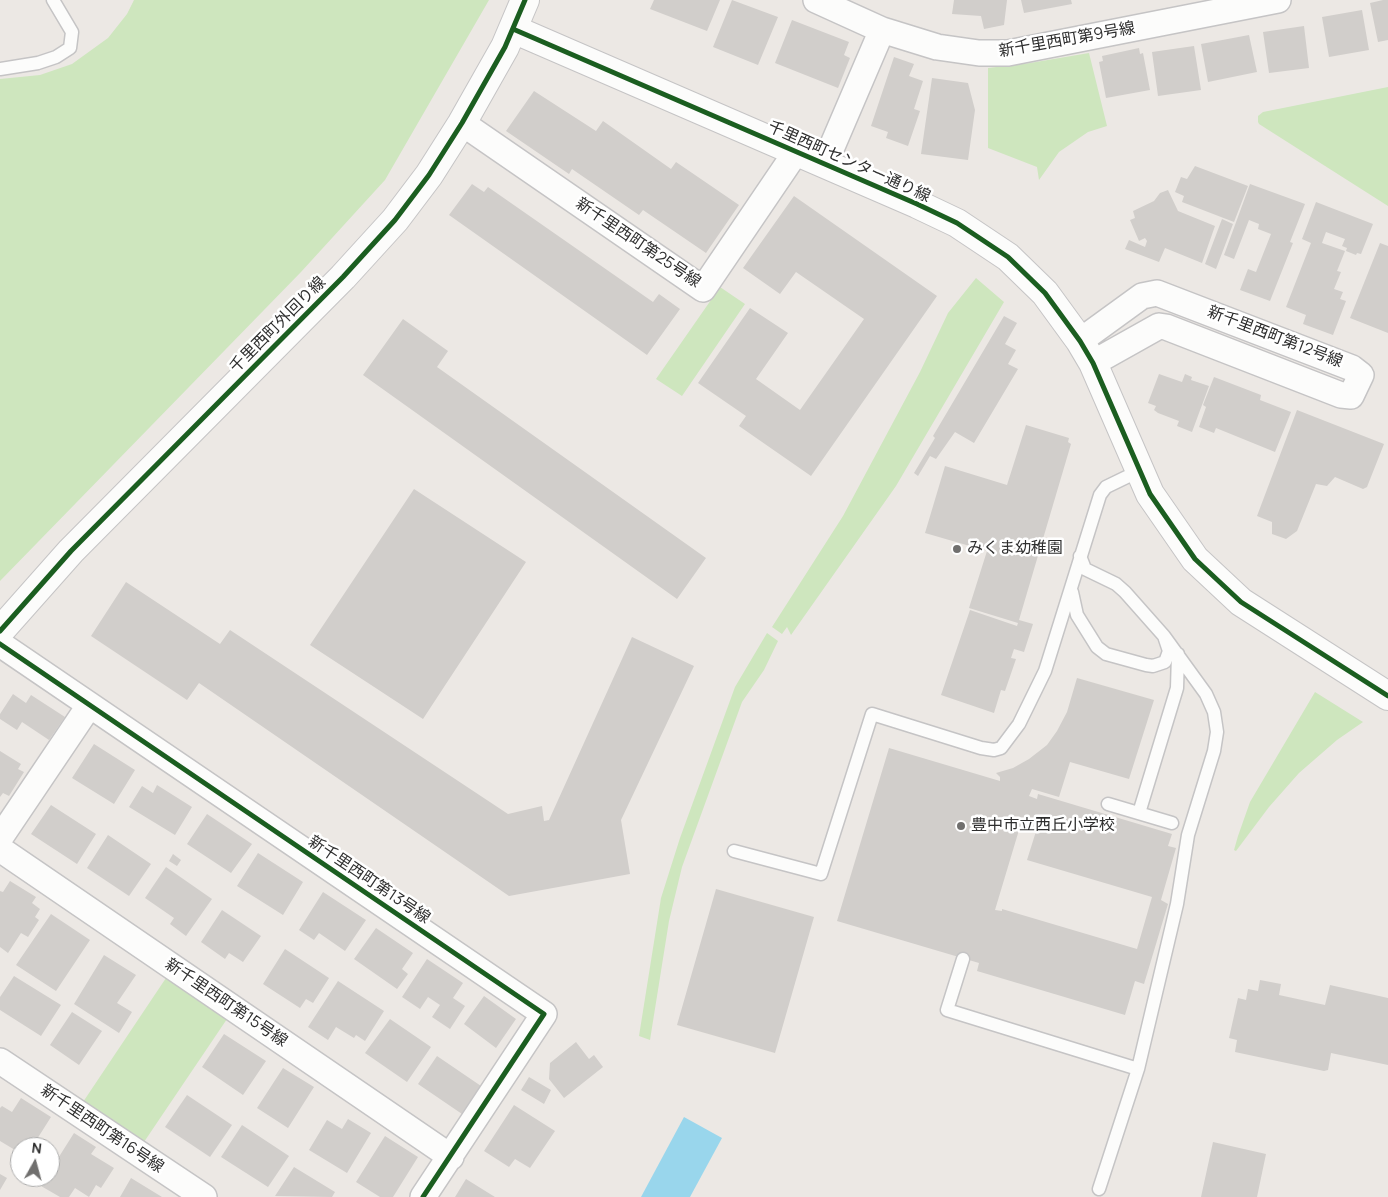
<!DOCTYPE html>
<html>
<head>
<meta charset="utf-8">
<style>
	body { margin:0 }
	#map { position:relative; width:1388px; height:1197px; overflow:hidden; background:#ece8e4; font-family:Manrope,sans-serif }
	canvas { display:block }
	.north { position:absolute; left:10px; top:1137px; width:50px; height:50px; box-sizing:border-box; background:#fff; border:1px solid #ababab; border-radius:50%; rotate:7deg; font-size:14px; font-weight:700; line-height:20px; text-align:center; color:#2e2e2e }
	.north::after { content:''; display:block; margin:auto; width:18px; height:22px; background:#706f6e; clip-path:polygon(50% 0,100% 100%,50% 72%,0 100%) }
</style>
</head>
<body>
<div id="map">
<canvas width="1388" height="1197"></canvas>
<div class="north">N</div>
</div>
<script>
const ctx = document.querySelector('canvas').getContext('2d');
ctx.lineJoin = 'round';
function fill(path, color) { ctx.fillStyle = color; ctx.fill(path, 'evenodd'); }
const toPath = rows => new Path2D(rows.map(r => 'M' + r).join(''));
function strokePath(path, color, width, dash) { ctx.strokeStyle = color; ctx.lineWidth = width; ctx.lineCap = dash ? 'butt' : 'round'; ctx.setLineDash(dash || []); ctx.stroke(path); }
function drawText(font, color, halo, rows, align = 'center') {
  ctx.font = font + ' Manrope,"Noto Sans JP",sans-serif'; ctx.lineWidth = 5; ctx.setLineDash([]); ctx.textBaseline = 'middle'; ctx.strokeStyle = halo; ctx.fillStyle = color; for (const [text, x, y, turn = 0] of rows) {
    ctx.save(); ctx.translate(x, y); ctx.rotate((+turn || 0) * Math.PI / 180); ctx.textAlign = isNaN(turn) ? turn : align; if (halo) ctx.strokeText(text, 0, 0); ctx.fillText(text, 0, 0); ctx.restore();
  }
}
const green = toPath([
	[134,0,489,0,385,180,301,272,0,581,0,79,40,75,72,64,108,38,127,14],
	[1089,53,1107,126,1088,132,1059,152,1039,180,1037,167,988,148,988,68,1030,63],
	[1388,87,1388,206,1259,124,1258,122,1258,116,1263,112],
	[976,278,1004,302,896,486,791,635,787,627,782,634,772,627,843,516,920,372,948,313],
	[720,287,745,304,682,396,656,379],
	[767,633,778,641,764,670,742,702,682,867,669,921,650,1040,639,1036,661,898,680,838,735,687],
	[1315,692,1363,722,1337,740,1299,773,1269,807,1236,851,1234,850,1238,836,1250,802],
	[166,978,227,1019,144,1142,83,1102]
]);
const water = toPath([
	[684,1117,722,1138,690,1197,641,1197]
]);
const building = toPath([
	[654,0,720,0,707,31,650,9],
	[732,0,778,17,758,65,713,47],
	[954,0,1007,0,1004,25,984,29,981,16,952,14],
	[1021,0,1071,0,1072,4,1024,13],
	[1383,0,1388,0,1388,40,1378,42,1370,3],
	[1362,10,1369,50,1329,57,1322,17],
	[792,20,849,42,844,55,850,58,838,88,775,63],
	[1304,26,1309,68,1269,73,1263,32],
	[1249,35,1257,72,1208,82,1201,44],
	[1194,46,1201,90,1158,96,1152,52],
	[1139,48,1140,54,1143,53,1150,90,1106,98,1099,62,1103,61,1102,56],
	[894,57,914,64,909,76,923,81,914,109,920,111,908,146,886,138,888,132,871,126],
	[932,78,968,83,975,110,968,160,921,154],
	[534,91,596,131,603,121,671,169,676,162,739,205,706,253,643,210,639,215,572,169,569,174,506,131],
	[1195,166,1248,186,1234,222,1182,202,1184,196,1175,192,1181,177,1187,179],
	[472,184,484,192,488,187,653,302,659,294,680,309,647,355,449,215],
	[1250,184,1305,204,1290,242,1293,243,1270,301,1240,290,1248,269,1256,272,1271,234,1258,229,1259,224,1249,220,1234,259,1224,255],
	[1168,190,1178,211,1215,226,1202,263,1165,248,1159,262,1125,249,1129,240,1145,247,1147,241,1145,238,1139,241,1130,220,1135,218,1133,211,1154,201,1160,193],
	[794,196,937,296,811,476,739,426,746,416,698,383,750,308,788,333,756,379,800,410,864,319,796,272,780,294,743,268],
	[1316,202,1373,224,1361,254,1357,253,1356,255,1346,251,1347,248,1342,246,1345,239,1326,232,1322,243,1345,251,1337,271,1341,272,1334,289,1343,292,1340,299,1346,301,1333,335,1303,324,1306,315,1286,307,1311,243,1302,239],
	[1222,219,1233,224,1216,269,1205,264],
	[1380,243,1388,246,1388,333,1350,318],
	[1004,316,1017,323,1005,344,1016,350,1008,364,1018,369,974,443,955,432,936,459,930,456,918,476,914,473,935,438,933,436],
	[403,319,448,351,437,367,706,558,677,599,363,375],
	[1159,374,1182,382,1185,374,1192,377,1191,380,1209,386,1192,432,1177,426,1179,421,1158,413,1154,410,1156,406,1148,403],
	[1214,377,1261,395,1260,400,1291,412,1275,452,1216,428,1214,433,1199,427,1206,407,1203,405],
	[1297,410,1384,444,1367,487,1363,489,1335,477,1327,486,1316,484,1297,531,1286,539,1272,534,1272,522,1257,516],
	[1026,425,1069,438,1068,442,1071,444,1019,620,1033,624,1024,652,1014,649,1011,658,1016,659,1005,691,1001,690,994,713,941,695,970,610,1017,626,1018,623,969,608,987,551,925,533,945,466,1007,485],
	[414,489,526,562,423,719,310,645],
	[126,582,220,644,230,630,508,814,542,806,544,821,549,820,632,637,694,666,621,820,630,874,509,896,199,683,187,700,91,636],
	[1077,678,1154,700,1129,779,1070,762,1059,797,1032,789,1029,796,1037,799,1038,794,1172,834,1168,846,1176,848,1161,900,1168,904,1144,984,1135,981,1125,1015,977,971,979,963,837,921,889,748,1000,781,1000,777,996,773,1013,768,1029,759,1047,745,1057,731,1067,712],
	[1022,820,1038,825,1027,860,1152,897,1137,949,1002,909,1002,911,995,910],
	[13,694,26,703,31,695,65,717,49,740,22,722,17,730,0,719,0,714],
	[94,744,135,770,114,804,72,778],
	[0,751,21,764,18,769,24,772,9,796,3,793,0,797],
	[157,785,192,807,175,835,129,807,142,786,153,793],
	[51,805,96,834,77,864,31,834],
	[207,814,252,844,231,873,187,844],
	[108,835,151,864,129,896,87,868],
	[258,853,303,882,283,915,237,886],
	[173,854,181,860,177,866,169,861],
	[166,867,212,899,186,936,170,924,174,918,145,898],
	[10,881,36,897,32,903,40,909,35,917,39,920,28,937,21,933,8,953,0,947,0,891,3,892],
	[716,889,814,917,775,1053,677,1025],
	[323,892,366,920,345,951,319,933,314,940,299,930],
	[222,910,261,936,243,962,229,953,225,959,201,942],
	[51,914,90,940,56,991,16,965],
	[376,928,413,953,402,969,408,974,397,989,354,959],
	[285,949,329,978,313,1003,306,999,300,1008,263,984],
	[104,955,136,975,117,1003,132,1012,119,1033,74,1004],
	[427,959,463,983,453,998,465,1006,450,1029,432,1017,440,1005,428,997,420,1009,402,997],
	[14,976,61,1005,41,1036,0,1010,0,997],
	[1260,980,1281,984,1279,995,1325,1005,1330,985,1388,998,1388,1065,1331,1053,1328,1070,1324,1071,1235,1052,1237,1040,1229,1038,1238,998,1246,1000,1248,989,1258,991],
	[338,981,384,1011,365,1041,356,1035,354,1038,336,1027,328,1040,308,1027],
	[484,996,516,1019,496,1048,464,1024],
	[72,1012,102,1031,79,1065,50,1045],
	[390,1019,431,1047,407,1082,365,1053],
	[224,1034,266,1061,243,1095,202,1067],
	[576,1042,589,1059,594,1055,603,1067,564,1098,549,1079,550,1063],
	[437,1056,481,1086,462,1114,418,1084],
	[283,1068,314,1087,288,1128,257,1108],
	[529,1077,551,1090,544,1104,521,1090],
	[187,1095,232,1125,210,1157,165,1127],
	[21,1098,51,1117,32,1147,20,1147,20,1153,0,1141,0,1108,2,1106,12,1112],
	[514,1105,555,1131,530,1168,515,1159,509,1167,484,1151],
	[348,1119,371,1133,347,1173,309,1150,327,1120,342,1129],
	[242,1125,289,1156,268,1187,221,1157],
	[74,1133,96,1147,91,1154,114,1168,101,1188,96,1185,89,1197,75,1188,69,1197,60,1197,41,1186,46,1177,50,1177,50,1171],
	[385,1136,418,1157,393,1197,380,1197,356,1182],
	[1213,1142,1266,1154,1257,1197,1201,1197],
	[294,1167,335,1192,332,1197,275,1196],
	[0,1174,7,1178,0,1190],
	[131,1178,162,1197,120,1197],
	[466,1179,495,1197,455,1197]
]);
const service = toPath([
	[0,69,38,63,56,57,70,48,72,32,53,0],
	[1072,592,1077,615,1097,647,1106,654,1146,665,1153,666,1165,662,1169,651,1164,636,1125,592,1116,584,1085,569,1080,556],
	[1108,804,1172,823],
	[1139,813,1177,688,1178,654],
	[734,851,821,874,872,714,981,748,994,750,1001,748,1019,724,1045,671,1100,495,1106,487,1139,471],
	[963,959,947,1010,1138,1069],
	[1099,1189,1138,1069,1177,904,1188,835,1214,751,1217,732,1214,712,1206,694,1164,636]
]);
const minor = toPath([
	[816,0,882,30],
	[462,123,703,289,796,152],
	[825,163,882,30,937,47,979,53,1008,53,1278,0],
	[1080,341,1142,296,1157,293,1352,368,1361,375,1351,396,1341,395,1166,327,1159,326,1093,363],
	[0,644,544,1014,423,1197],
	[0,838,89,706],
	[0,849,451,1157],
	[0,1061,204,1197]
]);
const tertiary = toPath([
	[513,29,917,204,957,223,1008,257,1045,293,1080,341,1093,363,1150,494,1195,559,1241,602,1388,696],
	[0,631,71,551,343,277,395,220,429,175,462,123,505,47,525,0]
]);
const cycleway = toPath([
	[513,29,917,204,957,223,1008,257,1045,293,1080,341,1093,363,1150,494,1195,559,1241,602,1388,696],
	[0,631,71,551,343,277,395,220,429,175,462,123,505,47,525,0],
	[0,644,544,1014,423,1197]
]);
const markers = [
	[957,549,5,"#706f6e"],
	[961,826,5,"#706f6e"]
];
const streetNames = [
	["新千里西町第9号線",1067,40,-10],
	["千里西町センター通り線",849,162,24],
	["新千里西町第25号線",638,243,34],
	["千里西町外回り線",278,325,-45],
	["新千里西町第12号線",1275,337,21],
	["新千里西町第13号線",369,880,34],
	["新千里西町第15号線",226,1003,34],
	["新千里西町第16号線",102,1129,34]
];
const poiNames = [
	["みくま幼稚園",967,549],
	["豊中市立西丘小学校",971,826]
];
fill(green, '#cee6be');
fill(water, '#99d6ec');
fill(building, '#d1cecb');
strokePath(service, '#c5c4c5', 15);
strokePath(minor, '#c5c4c5', 28);
strokePath(tertiary, '#c5c4c5', 30);
strokePath(service, '#fcfcfb', 12);
strokePath(minor, '#fcfcfb', 25);
strokePath(tertiary, '#fcfcfb', 28);
strokePath(cycleway, '#1b5e20', 5);
for (const [x, y, r, color] of markers) { const dot = new Path2D(); dot.arc(x, y, r, 0, 2 * Math.PI); ctx.fillStyle = color; ctx.fill(dot); strokePath(dot, '#fff', 2); }
drawText('16px', '#2e2e2e', '#fff', streetNames);
drawText('16px', '#2e2e2e', '#fff', poiNames, 'left');
</script>
</body>
</html>
